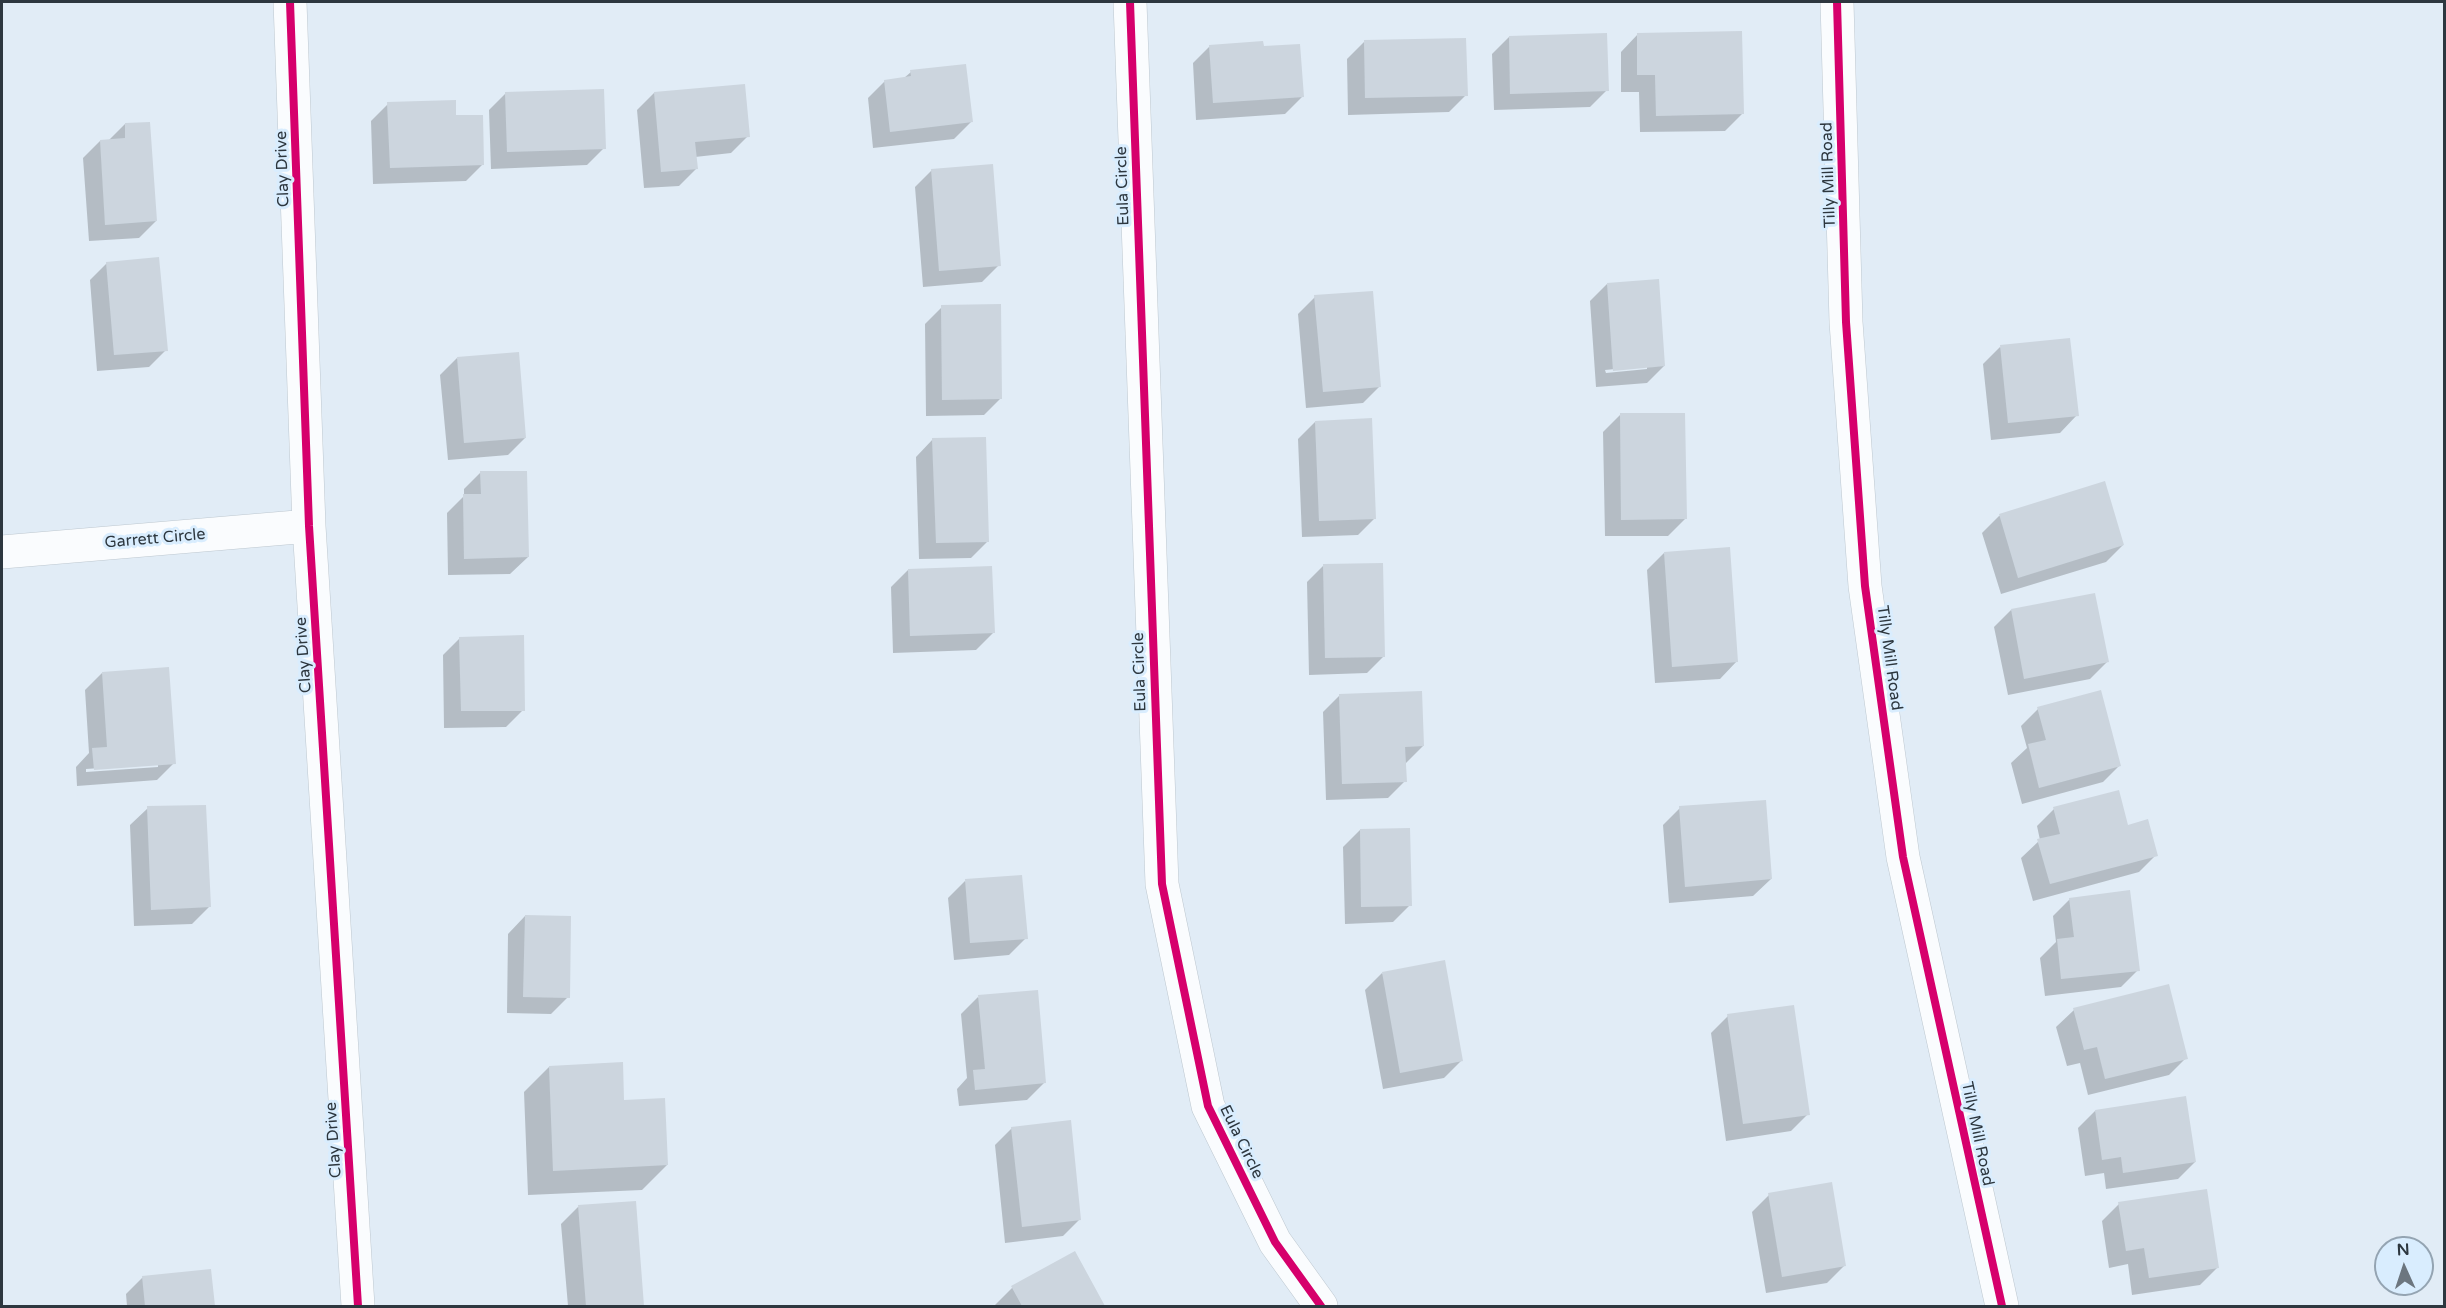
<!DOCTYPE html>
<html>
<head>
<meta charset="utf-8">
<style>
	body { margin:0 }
	#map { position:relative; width:2446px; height:1308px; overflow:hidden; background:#e1ecf6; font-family:"Varela Round",sans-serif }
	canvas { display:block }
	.frame { position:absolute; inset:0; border:3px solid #2d373f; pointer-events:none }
	.north { position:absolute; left:2374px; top:1236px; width:60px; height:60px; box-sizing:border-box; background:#d9edfe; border:2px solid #94a4b2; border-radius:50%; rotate:357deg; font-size:16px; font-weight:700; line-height:24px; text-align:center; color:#2d373f }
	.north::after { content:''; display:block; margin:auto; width:21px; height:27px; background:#6c767f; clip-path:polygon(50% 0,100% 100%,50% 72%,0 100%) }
</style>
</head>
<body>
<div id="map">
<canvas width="2446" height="1308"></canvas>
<div class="frame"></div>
<div class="north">N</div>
</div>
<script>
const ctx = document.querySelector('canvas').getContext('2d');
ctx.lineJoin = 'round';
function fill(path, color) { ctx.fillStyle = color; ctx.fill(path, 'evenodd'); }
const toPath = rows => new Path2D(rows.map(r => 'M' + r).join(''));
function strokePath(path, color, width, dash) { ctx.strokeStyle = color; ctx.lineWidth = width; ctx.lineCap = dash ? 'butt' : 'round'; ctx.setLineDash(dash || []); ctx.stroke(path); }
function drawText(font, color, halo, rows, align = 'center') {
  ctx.font = font + ' "Varela Round",sans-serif'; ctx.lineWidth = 6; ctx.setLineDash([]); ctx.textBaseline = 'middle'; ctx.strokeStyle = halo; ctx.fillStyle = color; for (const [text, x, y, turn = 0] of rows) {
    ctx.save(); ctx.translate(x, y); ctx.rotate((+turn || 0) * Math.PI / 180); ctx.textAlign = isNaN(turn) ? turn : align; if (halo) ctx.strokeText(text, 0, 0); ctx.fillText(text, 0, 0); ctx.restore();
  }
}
const shadow = toPath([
	[1638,34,1742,114,1725,131,1640,132,1639,92,1621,92,1621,52],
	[1509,37,1607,90,1590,107,1494,110,1492,54],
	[1364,42,1466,95,1449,112,1348,115,1347,59],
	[1210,46,1263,48,1302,97,1285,114,1196,120,1193,63],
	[911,72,971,122,954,139,873,148,868,98,885,81,904,78],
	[506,93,604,148,587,165,491,169,489,110],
	[654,93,748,136,731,153,695,157,696,169,679,186,644,188,637,110],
	[388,104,454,117,483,164,466,181,373,184,371,121],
	[125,124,156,221,139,238,89,241,83,158,100,141,109,140],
	[932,170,999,265,982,282,923,287,915,187],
	[107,263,166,350,149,367,97,371,90,280],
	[1607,284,1664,366,1647,383,1596,387,1590,301],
	[1647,366,1647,369,1606,373,1605,370],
	[1315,297,1380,386,1363,403,1306,408,1298,314],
	[942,307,1001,398,984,415,926,416,925,324],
	[2000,347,2077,415,2060,433,1991,440,1983,364],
	[457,358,525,438,508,455,448,460,440,375],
	[1620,415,1685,519,1668,536,1605,536,1603,432],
	[1315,422,1375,518,1358,535,1302,537,1298,439],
	[933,439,988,541,971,558,919,559,916,457],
	[481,472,528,557,510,574,448,575,447,513,464,496,464,489],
	[2104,483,2123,545,2106,562,2001,594,1982,533,1999,516],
	[1664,553,1737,661,1720,679,1655,683,1647,570],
	[1324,565,1384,656,1367,673,1309,675,1307,582],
	[908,570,993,633,976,650,893,653,891,587],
	[2011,610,2107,662,2090,679,2008,695,1994,627],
	[460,638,523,710,506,727,444,728,443,655],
	[102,673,174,763,157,780,77,786,76,767,89,753,85,690],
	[158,764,158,767,86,772,86,769],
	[1340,695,1423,746,1406,763,1405,781,1388,798,1326,800,1323,712],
	[2038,709,2120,765,2103,782,2022,804,2011,763,2027,748,2021,726],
	[148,808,209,907,192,924,134,926,130,825],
	[1680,808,1771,879,1753,896,1669,903,1663,825],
	[2054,809,2127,826,2156,855,2139,872,2033,901,2021,858,2040,840,2037,826],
	[1360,830,1410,905,1393,922,1345,924,1343,847],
	[965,881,1026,938,1009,955,954,960,948,898],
	[2070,899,2138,970,2121,987,2045,996,2040,958,2056,942,2053,916],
	[525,916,568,997,551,1014,507,1013,508,934],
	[1382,973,1461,1061,1444,1078,1383,1089,1365,990],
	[978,997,1044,1083,1027,1100,959,1106,957,1089,967,1078,961,1014],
	[2074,1010,2186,1058,2169,1075,2088,1095,2080,1063,2067,1066,2056,1027],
	[1728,1016,1808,1114,1791,1131,1726,1141,1711,1033],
	[549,1067,623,1102,667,1165,642,1190,528,1195,524,1092],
	[2095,1111,2195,1162,2178,1179,2106,1189,2104,1173,2085,1176,2078,1128],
	[1012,1128,1080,1219,1063,1236,1005,1243,995,1145],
	[1769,1195,1844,1266,1827,1283,1766,1293,1752,1212],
	[634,1203,643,1306,568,1306,561,1224,578,1207],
	[2119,1204,2217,1268,2200,1285,2132,1295,2128,1264,2109,1268,2102,1221],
	[1074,1253,1103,1306,996,1306,995,1305,1012,1288],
	[210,1271,213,1306,127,1306,126,1294,143,1277]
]);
const building = toPath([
	[1742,31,1744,114,1656,116,1655,75,1637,75,1637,33],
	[1607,33,1609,91,1510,94,1509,36],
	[1466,38,1468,96,1365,98,1364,40],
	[1263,41,1264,46,1300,44,1304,97,1213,103,1209,45],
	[966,64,973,122,890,132,884,80,911,76,910,70],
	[745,84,750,137,695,142,698,169,661,172,654,92],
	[604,89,606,149,507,152,505,92],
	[456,100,456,115,483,115,484,165,390,168,387,102],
	[150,122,157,221,105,225,100,140,125,138,125,123],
	[993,164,1001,266,939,271,931,169],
	[159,257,168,351,114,355,106,262],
	[1659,279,1665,366,1613,371,1607,283],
	[1373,291,1381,387,1323,392,1314,295],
	[1001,304,1002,399,942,400,941,305],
	[2070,338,2079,416,2008,423,2000,345],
	[519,352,526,438,464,443,457,357],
	[1620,413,1685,413,1687,519,1621,520],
	[1372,418,1376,519,1319,521,1315,421],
	[986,437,989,542,936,543,932,438],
	[480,471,527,471,529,557,464,559,463,494,481,494],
	[2105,481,2124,545,2018,578,1999,514],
	[1730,547,1738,662,1672,667,1664,552],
	[1383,563,1385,657,1325,658,1323,564],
	[992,566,995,633,910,636,908,569],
	[2095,593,2109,662,2024,679,2011,609],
	[524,635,525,711,461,711,459,637],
	[169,667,176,764,94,770,92,748,107,747,102,672],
	[2101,690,2121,766,2039,788,2028,744,2046,740,2037,707],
	[1422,691,1424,746,1405,747,1407,782,1342,784,1339,694],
	[2119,790,2128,825,2148,819,2158,856,2050,884,2037,839,2060,834,2053,807],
	[1766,800,1772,879,1685,887,1679,806],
	[206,805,211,907,151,910,147,806],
	[1410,828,1412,906,1361,907,1360,829],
	[1022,875,1028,939,970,943,965,879],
	[2130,890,2140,971,2061,979,2057,939,2074,937,2069,898],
	[525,915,571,916,570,998,523,997],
	[1445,960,1463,1061,1400,1073,1382,972],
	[2169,984,2188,1059,2105,1079,2097,1047,2084,1050,2073,1008],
	[1038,990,1046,1083,975,1090,973,1070,985,1069,978,995],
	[1794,1005,1810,1115,1743,1124,1727,1014],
	[623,1062,624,1100,665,1098,668,1165,553,1171,549,1066],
	[2186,1096,2196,1162,2123,1173,2121,1157,2102,1160,2095,1110],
	[1071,1120,1081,1220,1022,1227,1011,1127],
	[1832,1182,1846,1266,1782,1277,1768,1193],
	[2207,1189,2219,1268,2149,1278,2144,1248,2126,1251,2118,1202],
	[636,1201,644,1306,586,1306,578,1205],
	[1075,1251,1105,1306,1022,1306,1011,1286],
	[211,1269,215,1306,145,1306,142,1276]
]);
const street = toPath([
	[290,2,309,526,358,1306],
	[1130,2,1162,884,1208,1106,1275,1242,1321,1306],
	[2,552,309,526]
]);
const secondary = toPath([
	[1837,2,1846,322,1865,586,1903,857,2002,1306]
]);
const cycleway = toPath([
	[290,2,309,526,358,1306],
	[1130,2,1162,884,1208,1106,1275,1242,1321,1306],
	[1837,2,1846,322,1865,586,1903,857,2002,1306]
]);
const streetNames = [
	["Clay Drive",283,169,-92],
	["Tilly Mill Road",1829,175,-92],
	["Eula Circle",1123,186,-92],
	["Garrett Circle",155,539,-5],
	["Clay Drive",304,655,-94],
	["Tilly Mill Road",1889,658,82],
	["Eula Circle",1140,672,-92],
	["Tilly Mill Road",1977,1134,78],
	["Clay Drive",334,1140,-94],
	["Eula Circle",1241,1142,64]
];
fill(shadow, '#0003');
fill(building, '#ccd5de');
strokePath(street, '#bdc7cf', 34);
strokePath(secondary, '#bdc7cf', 34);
strokePath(street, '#fafcfe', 33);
strokePath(secondary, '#fafcfe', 33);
strokePath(cycleway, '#d6006c', 8);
drawText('16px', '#2d373f', '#d9edfe', streetNames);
</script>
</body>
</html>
